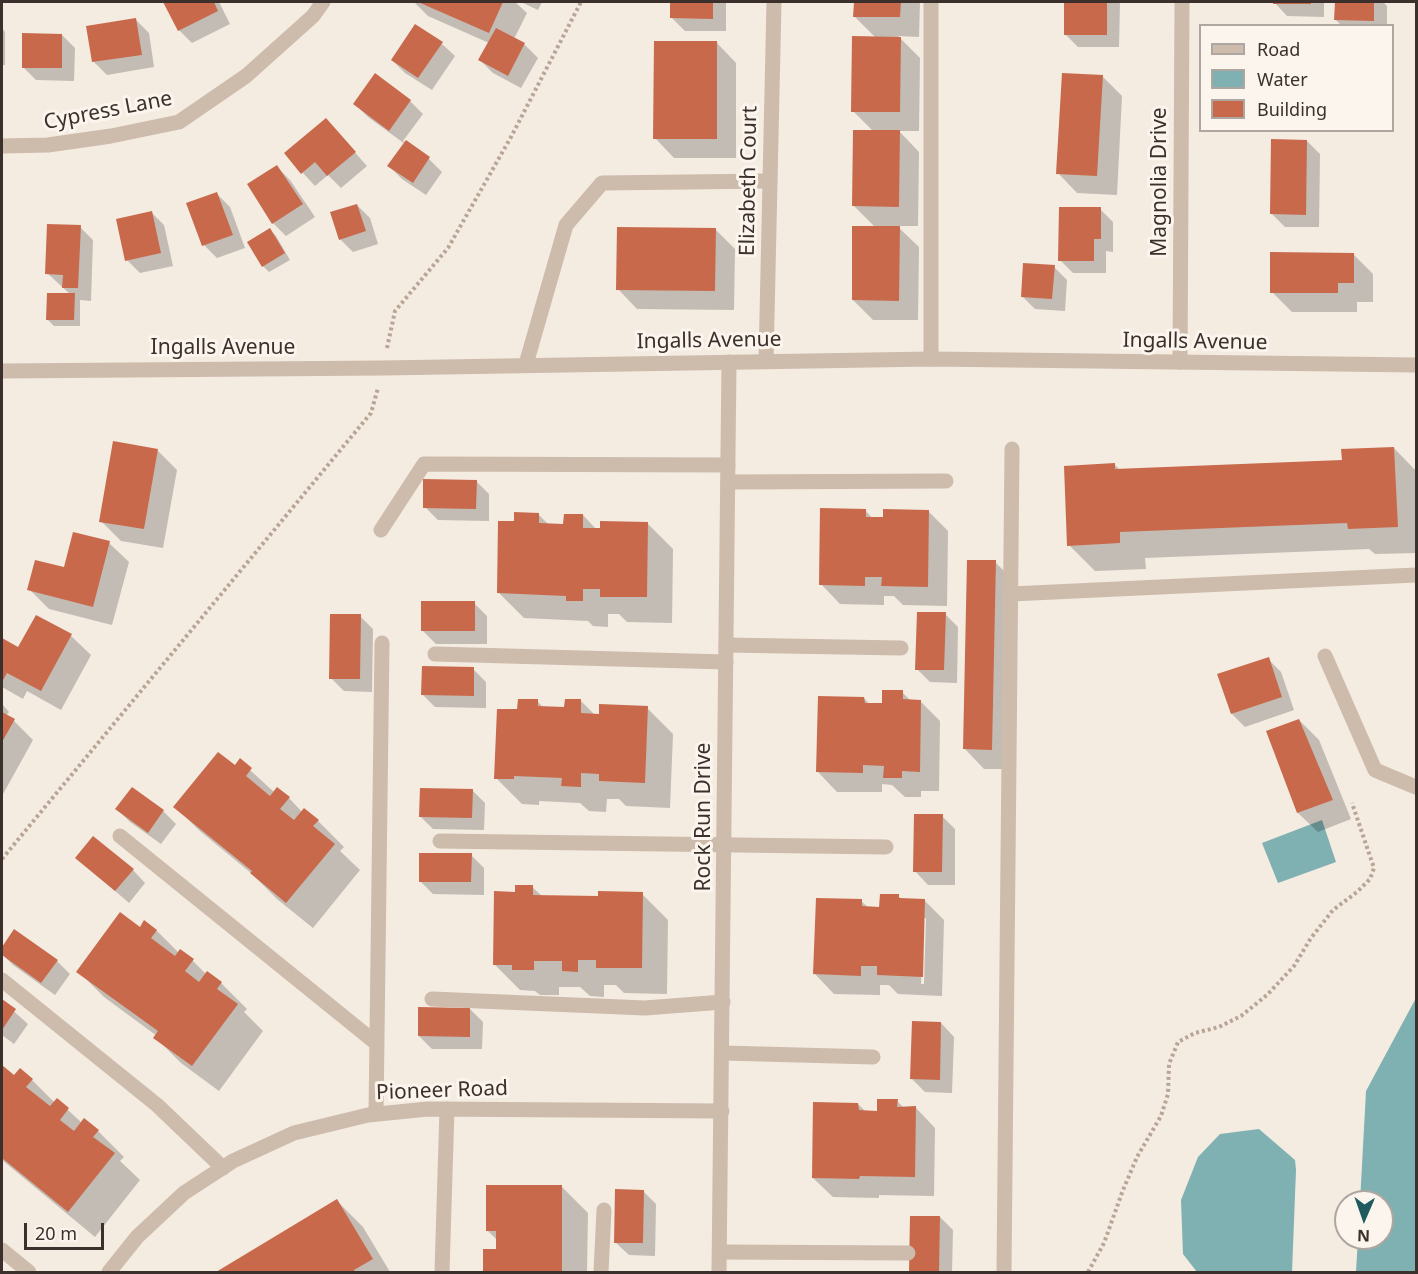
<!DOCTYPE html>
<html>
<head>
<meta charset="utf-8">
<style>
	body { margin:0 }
	#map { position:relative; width:1418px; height:1274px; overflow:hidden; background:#f4ebe1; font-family:"Noto Sans",sans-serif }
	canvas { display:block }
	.frame { position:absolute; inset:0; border:3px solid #3b302b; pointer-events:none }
	.legend { position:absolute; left:1199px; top:24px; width:195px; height:108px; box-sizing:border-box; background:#fbf5ee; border:2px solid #aea6a0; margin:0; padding:8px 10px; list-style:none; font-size:18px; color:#3b302b }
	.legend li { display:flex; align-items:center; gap:12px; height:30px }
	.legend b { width:30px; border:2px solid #aea6a0 }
	.north { position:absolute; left:1334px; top:1190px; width:60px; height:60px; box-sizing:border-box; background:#fbf5ee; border:2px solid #aea6a0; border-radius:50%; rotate:182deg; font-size:16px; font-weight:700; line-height:24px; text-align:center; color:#3b302b }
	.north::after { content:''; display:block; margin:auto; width:21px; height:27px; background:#1f5a5e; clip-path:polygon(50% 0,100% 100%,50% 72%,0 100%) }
	.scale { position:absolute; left:24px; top:1223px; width:80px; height:27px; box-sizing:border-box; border:3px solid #3b302b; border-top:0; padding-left:8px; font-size:18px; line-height:21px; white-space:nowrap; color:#3b302b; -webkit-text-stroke:4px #fbf5ee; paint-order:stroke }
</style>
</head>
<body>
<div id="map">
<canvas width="1418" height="1274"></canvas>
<div class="frame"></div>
<ul class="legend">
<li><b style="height:8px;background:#cdbbac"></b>Road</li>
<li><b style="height:16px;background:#7fb0b2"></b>Water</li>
<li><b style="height:16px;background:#c8694b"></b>Building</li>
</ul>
<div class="north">N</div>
<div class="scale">20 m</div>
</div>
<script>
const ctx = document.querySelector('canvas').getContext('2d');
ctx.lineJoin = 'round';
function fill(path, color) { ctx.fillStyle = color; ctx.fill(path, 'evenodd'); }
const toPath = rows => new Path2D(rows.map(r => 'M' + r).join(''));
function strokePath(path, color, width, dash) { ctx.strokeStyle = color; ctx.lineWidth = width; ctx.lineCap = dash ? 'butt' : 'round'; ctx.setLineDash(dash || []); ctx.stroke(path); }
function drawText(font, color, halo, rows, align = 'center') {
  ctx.font = font + ' "Noto Sans",sans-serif'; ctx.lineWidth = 6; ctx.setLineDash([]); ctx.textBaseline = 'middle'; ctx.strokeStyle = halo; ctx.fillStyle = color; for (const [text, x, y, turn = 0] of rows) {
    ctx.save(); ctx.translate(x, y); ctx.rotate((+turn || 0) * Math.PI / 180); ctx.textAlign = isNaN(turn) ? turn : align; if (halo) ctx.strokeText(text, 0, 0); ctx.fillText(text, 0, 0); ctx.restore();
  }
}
const water = toPath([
	[1322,820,1336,862,1278,883,1262,843],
	[1416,998,1416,1272,1356,1272,1358,1238,1382,1238,1382,1202,1360,1202,1366,1091],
	[1259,1129,1295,1160,1296,1170,1292,1272,1197,1272,1183,1254,1181,1200,1198,1157,1220,1134]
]);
const shadow = toPath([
	[165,2,219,2,230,24,192,43,179,30],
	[414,2,515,2,527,13,514,39,525,45,538,58,521,88,493,73,480,60,489,43,428,16],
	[521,2,542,2,538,10],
	[672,2,726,2,726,31,685,31,672,18],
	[855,2,920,2,919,37,898,36,920,58,919,131,899,131,919,152,918,226,897,226,919,247,918,320,873,320,853,300,876,228,853,205,873,131,853,111,876,38,855,17],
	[1066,2,1120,2,1119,47,1078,47,1065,34],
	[1274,2,1324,2,1324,17,1287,16],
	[1336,2,1383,2,1387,6,1387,26,1342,26,1336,20],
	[136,20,149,33,154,67,107,75,93,61],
	[2,28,5,32,5,65,2,65],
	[62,35,75,48,74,81,36,80,23,67],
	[717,43,736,63,736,158,674,158,655,138],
	[442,44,455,56,432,90,405,73,392,60],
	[1103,77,1122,96,1117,195,1077,193,1058,173],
	[410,101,423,114,403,141,429,159,442,172,426,195,402,179,389,166,405,144,368,117,355,104],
	[326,120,367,166,341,188,328,175,315,186,303,173],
	[1307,141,1320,154,1319,227,1285,227,1272,214],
	[277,167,290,180,315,217,286,236,273,223],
	[217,194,230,207,245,248,217,258,204,245],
	[357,205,370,218,378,244,353,252,340,239],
	[1100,209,1113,222,1113,252,1106,251,1106,273,1073,273,1060,260],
	[151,212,164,225,173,266,140,273,127,260],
	[80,227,93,240,91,301,80,300,80,326,54,326,48,320,70,294,47,273],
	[715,229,735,249,734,310,637,309,618,289],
	[270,230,276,236,290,260,269,272,263,266],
	[1353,254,1373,274,1373,302,1357,302,1357,312,1292,312,1272,292],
	[1054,267,1067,280,1065,311,1035,309,1022,296],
	[1394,448,1416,471,1416,553,1375,554,1369,549,1145,558,1146,569,1095,571,1069,545,1115,465,1120,470,1344,461],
	[157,450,177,470,163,548,121,541,101,521],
	[476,481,489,494,489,521,438,520,425,507],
	[865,510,873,519,928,511,948,531,947,606,903,605,894,596,884,596,884,605,840,604,821,584],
	[538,514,549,525,565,525,583,515,597,530,647,523,673,549,672,623,627,622,619,614,608,614,608,627,593,626,588,621,524,618,498,592,516,523],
	[109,543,129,562,112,625,49,609,29,589],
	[995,562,1015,582,1011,769,984,769,965,749],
	[474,603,487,616,487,644,436,644,423,631],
	[945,614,958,627,957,683,930,682,917,669],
	[360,616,373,629,372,692,344,691,331,678],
	[37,617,71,636,91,655,61,710,27,691,23,699,2,687,2,640,19,650],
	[1268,659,1281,672,1294,710,1245,727,1232,714],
	[473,669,486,682,486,708,435,707,422,694],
	[902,692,911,701,920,701,940,721,939,791,921,791,921,797,905,797,892,785,882,784,882,792,837,792,818,772,864,698,870,705,883,705],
	[537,701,544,708,566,709,581,701,596,716,647,708,673,734,670,808,626,806,619,799,607,799,606,812,589,811,580,803,539,801,539,805,522,804,496,778,519,711],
	[2,704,9,712,6,716,14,721,33,740,3,794],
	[1299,720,1319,740,1351,819,1318,832,1298,813,1268,732],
	[240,761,274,792,289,798,302,812,318,821,344,847,340,851,360,870,313,928,277,899,251,873,201,832,175,807,235,767],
	[132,789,163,811,176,824,161,844,130,822,117,809],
	[472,790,485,803,484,830,433,829,420,816],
	[942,816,955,829,955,885,928,885,915,871],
	[471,855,484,868,484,895,433,894,420,881],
	[77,858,133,870,145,883,129,903],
	[532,887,542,896,599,897,642,894,668,920,667,994,624,993,616,985,604,985,604,997,590,996,580,987,559,987,559,995,540,995,535,991,520,990,494,964,517,893],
	[898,896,903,900,925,901,944,920,942,996,898,994,889,985,880,985,880,995,834,994,815,974,861,901,869,908,881,908],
	[923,918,926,918,924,984,921,984],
	[145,922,157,931,179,953,193,961,206,974,221,983,247,1009,244,1012,263,1031,219,1091,181,1063,155,1037,157,1036,104,997,78,971,140,929],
	[14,931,57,961,70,974,55,995,13,965,2,954,2,950],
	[2,1001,28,1024,14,1044,2,1035],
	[470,1009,483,1022,482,1049,432,1049,419,1036],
	[941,1023,954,1037,952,1093,925,1092,912,1079],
	[2,1067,14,1077,32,1080,55,1103,68,1110,82,1123,84,1120,98,1131,124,1157,120,1161,140,1180,95,1237,2,1160],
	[897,1101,904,1108,916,1108,935,1128,934,1196,879,1195,879,1198,833,1197,813,1178,858,1104,866,1112,879,1112],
	[562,1187,588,1213,587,1272,486,1272,498,1250,498,1241,487,1230],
	[643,1191,656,1204,655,1256,629,1255,615,1242],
	[337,1201,363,1227,390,1272,219,1272],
	[912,1217,940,1217,953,1230,952,1272,911,1272]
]);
const building = toPath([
	[163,2,214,2,218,11,178,31],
	[418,2,503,2,489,33],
	[670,2,713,2,713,19,670,18],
	[854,2,901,2,900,17,853,17],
	[1064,2,1107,2,1107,35,1064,35],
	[1273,2,1311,2,1311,4,1273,4],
	[1335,2,1374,2,1374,21,1334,20],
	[136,18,142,55,92,62,86,26],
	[415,24,443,42,418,78,391,60],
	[496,28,525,43,508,76,478,60],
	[22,33,62,34,62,68,22,68],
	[852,36,901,37,900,112,851,112],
	[654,41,717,41,717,139,653,139],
	[375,73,411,100,389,131,353,104],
	[1062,73,1103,75,1097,176,1056,174],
	[326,118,356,152,327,176,315,162,301,174,284,153],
	[853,130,900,130,899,207,852,206],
	[1271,139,1307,140,1306,215,1270,214],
	[406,140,430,157,413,183,387,166],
	[277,165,303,204,272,224,247,184],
	[217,192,233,235,202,246,186,203],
	[357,204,366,231,339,240,330,212],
	[1059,207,1101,207,1101,239,1094,239,1094,261,1058,261],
	[152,211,161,253,125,261,116,219],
	[47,224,81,225,78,288,62,288,63,275,45,274],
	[852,226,900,226,899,301,852,300],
	[617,227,716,228,715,291,616,290],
	[270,228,285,253,262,267,247,242],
	[1270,252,1354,253,1354,283,1338,283,1338,293,1270,293],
	[1023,263,1055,265,1052,299,1021,297],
	[47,293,75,293,74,320,46,320],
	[113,441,158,449,144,529,99,522],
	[1394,447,1398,527,1348,529,1347,523,1120,532,1120,543,1067,546,1064,466,1115,463,1115,469,1342,460,1341,449],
	[423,479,477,480,476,509,423,508],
	[820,508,866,509,866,517,883,517,883,509,929,510,928,587,881,586,882,577,865,577,865,586,819,585],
	[514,512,539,513,539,523,563,524,564,514,583,514,583,528,600,528,600,521,648,522,647,597,600,597,600,589,583,589,583,601,566,601,566,596,497,593,498,521,514,521],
	[73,532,110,541,93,607,27,590,35,560,64,567],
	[967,560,996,560,992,750,963,749],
	[421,601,475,601,475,631,421,631],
	[917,612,946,612,944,670,915,670],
	[330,614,361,614,360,679,329,679],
	[36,615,72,634,41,691,7,673,3,680,2,679,2,638,18,647],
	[1269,657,1282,697,1231,714,1217,674],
	[422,666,474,667,474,696,421,695],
	[882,690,903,690,903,699,921,700,920,772,902,771,902,778,883,778,884,766,863,765,863,773,816,772,818,696,864,697,865,703,882,703],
	[518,699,538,699,538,706,564,707,565,699,581,699,581,713,599,714,599,704,648,706,645,783,599,781,599,774,581,773,581,787,561,786,562,778,514,776,514,779,494,779,497,709,517,709],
	[2,712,15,719,2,742],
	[1299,719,1333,800,1297,813,1266,731],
	[218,752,235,765,240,758,252,768,246,776,270,796,277,787,290,797,280,809,294,820,304,808,319,820,313,826,335,844,286,903,250,873,252,871,173,807],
	[132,787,164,810,148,833,115,809],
	[420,788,473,789,472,818,419,817],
	[914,814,943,814,942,872,913,872],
	[93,836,134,869,115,891,75,858],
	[419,853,472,853,471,882,419,882],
	[515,885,533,885,533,895,598,896,598,891,643,892,642,968,596,968,596,960,578,960,578,972,562,971,562,961,534,961,534,970,512,970,512,965,493,965,494,891,515,892],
	[880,894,899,894,899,898,925,899,923,977,877,975,877,966,861,966,861,976,813,974,816,898,862,899,862,906,879,907],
	[120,912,140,927,144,920,157,930,151,938,175,956,180,949,194,959,185,971,199,982,207,971,222,982,217,989,238,1004,192,1066,153,1038,158,1031,76,972],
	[14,929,58,960,41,983,2,955,2,947],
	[2,999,16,1009,2,1030],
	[418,1007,470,1008,470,1037,418,1036],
	[912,1021,941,1022,940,1080,910,1079],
	[2,1065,14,1075,20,1068,33,1079,26,1087,50,1106,57,1098,69,1108,60,1120,74,1131,84,1118,99,1130,93,1137,115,1153,68,1212,2,1158],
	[877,1099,898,1099,897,1107,916,1106,915,1177,860,1176,859,1179,812,1178,813,1102,858,1103,859,1110,877,1111],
	[486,1185,562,1185,562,1272,483,1272,483,1249,496,1249,496,1231,486,1231],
	[615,1189,644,1190,643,1243,614,1243],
	[337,1199,373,1259,354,1270,355,1272,216,1272],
	[910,1216,940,1216,939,1272,909,1272]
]);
const path = toPath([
	[387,348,395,311,448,248,511,137,581,2],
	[2,859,371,413,378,388],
	[1088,1272,1104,1243,1123,1190,1137,1157,1161,1116,1168,1094,1169,1064,1178,1042,1195,1033,1219,1027,1241,1016,1267,995,1294,966,1311,938,1333,910,1357,892,1370,879,1374,868,1352,803]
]);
const service = toPath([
	[931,2,931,359],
	[526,364,566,225,602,183,770,181],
	[728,482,946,481],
	[381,530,424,464,728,465],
	[1011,594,1416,575],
	[726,645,901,648],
	[435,654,726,662],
	[1325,656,1375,770,1416,787],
	[120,836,376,1043],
	[440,841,886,847],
	[2,980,157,1105,223,1168],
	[432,999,645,1008,723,1002],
	[723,1053,873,1057],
	[376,1114,382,643],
	[2,1250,29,1272],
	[720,1252,908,1253],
	[442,1272,447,1109],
	[601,1272,604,1210],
	[1004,1272,1012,449]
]);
const minor = toPath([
	[2,146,48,145,111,136,179,122,246,76,313,16,323,2],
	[766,361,774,2],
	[1180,362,1182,2],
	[109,1272,137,1237,184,1193,233,1161,294,1133,368,1115,428,1109,722,1111],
	[719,1272,729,362]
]);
const tertiary = toPath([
	[2,371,383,368,931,359,1416,365]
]);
const streetNames = [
	["Cypress Lane",108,111,-11],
	["Elizabeth Court",749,181,-89],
	["Magnolia Drive",1160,182,-90],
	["Ingalls Avenue",709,341,-1],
	["Ingalls Avenue",1195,342,1],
	["Ingalls Avenue",223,348],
	["Rock Run Drive",704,817,-90],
	["Pioneer Road",442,1091,-2]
];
fill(water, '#7fb0b2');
fill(shadow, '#0003');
fill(building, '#c8694b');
strokePath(path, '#b9a596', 4, [3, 3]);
strokePath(service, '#cdbbac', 15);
strokePath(minor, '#cdbbac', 15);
strokePath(tertiary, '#cdbbac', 15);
drawText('21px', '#3b302b', '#fbf5ee', streetNames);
</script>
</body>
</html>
